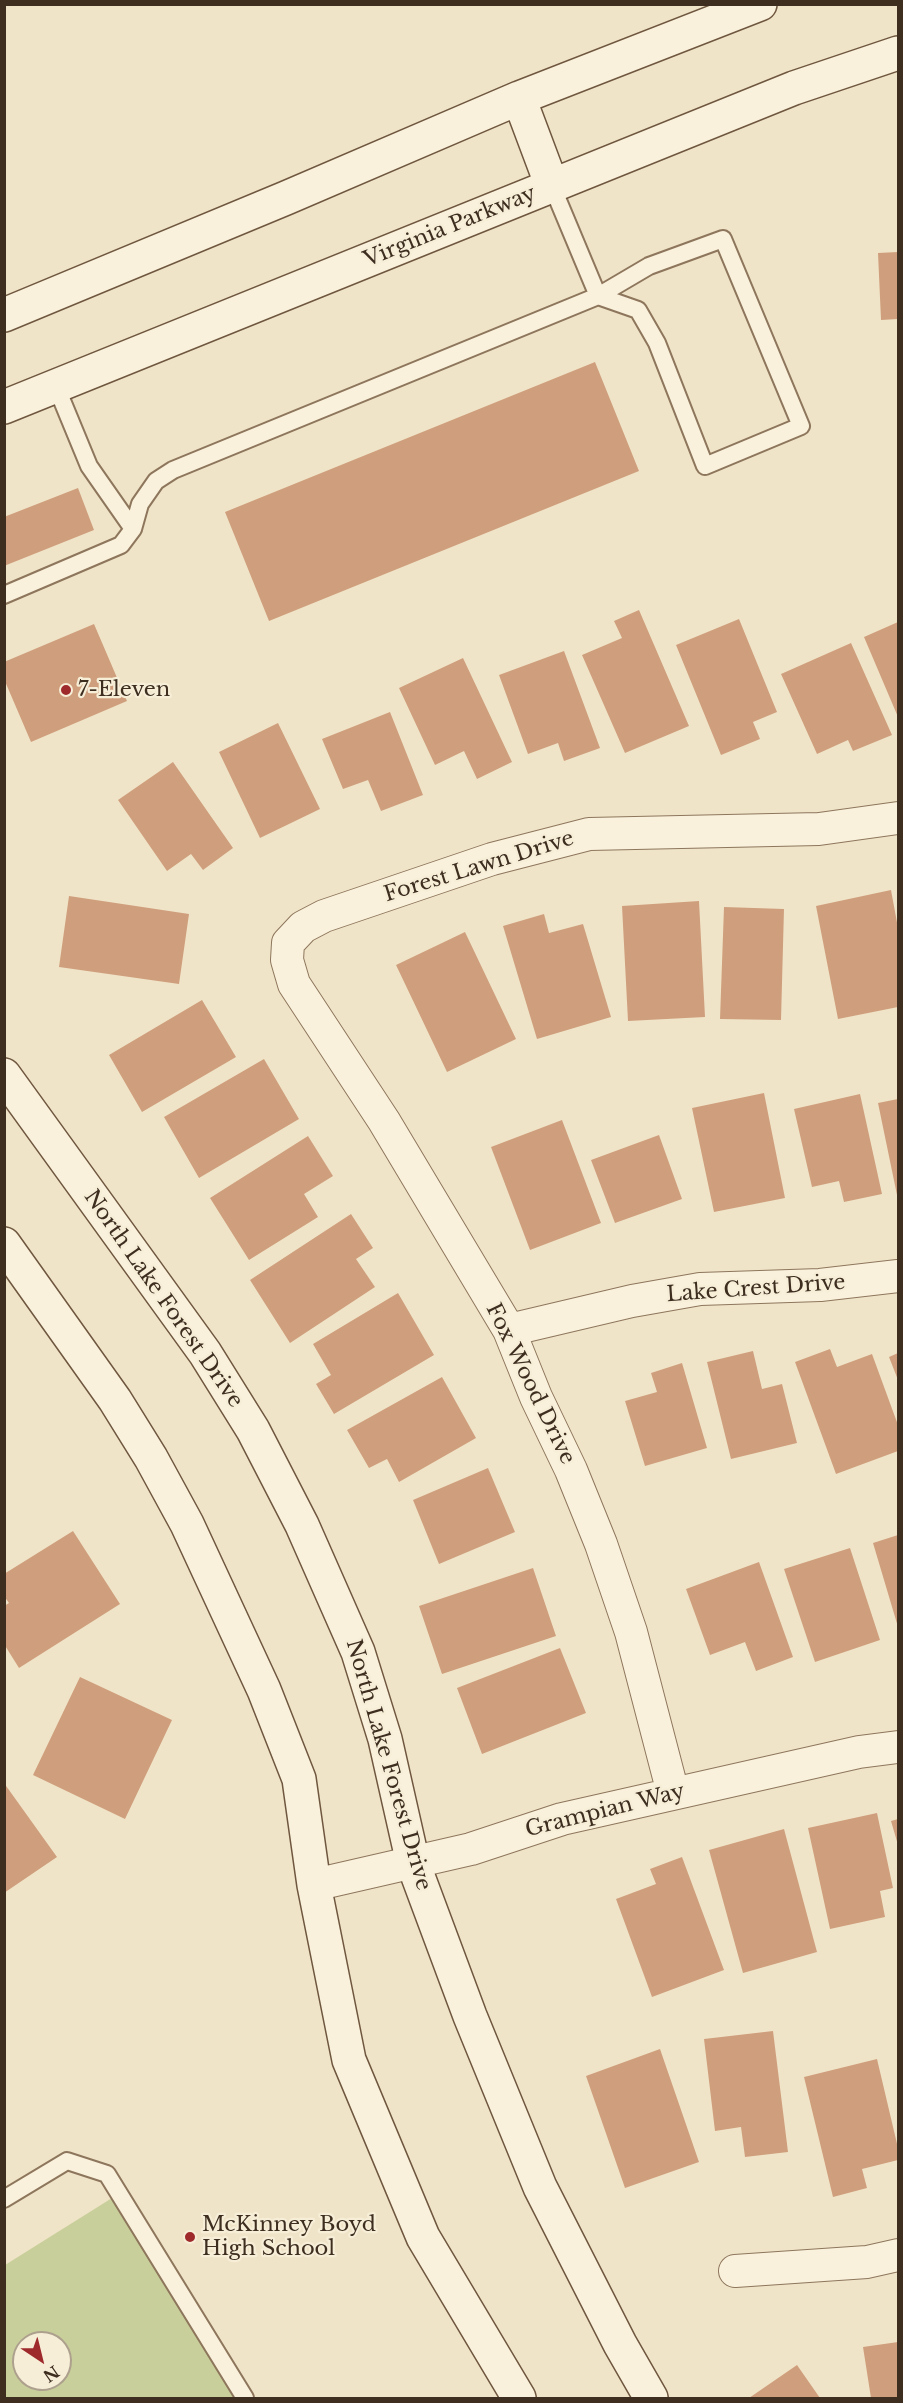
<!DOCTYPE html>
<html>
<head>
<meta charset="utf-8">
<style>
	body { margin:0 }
	#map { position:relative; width:903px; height:2403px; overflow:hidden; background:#f0e4c8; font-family:"Libre Baskerville",serif }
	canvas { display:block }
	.frame { position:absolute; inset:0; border:6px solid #3d2e20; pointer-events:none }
	.north { position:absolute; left:12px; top:2331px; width:60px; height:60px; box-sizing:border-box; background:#f7eed8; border:2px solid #ada18e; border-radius:50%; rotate:145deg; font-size:16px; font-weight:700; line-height:24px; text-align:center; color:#3d2e20 }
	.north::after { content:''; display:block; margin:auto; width:21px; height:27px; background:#9e2a2b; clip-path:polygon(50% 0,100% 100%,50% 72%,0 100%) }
</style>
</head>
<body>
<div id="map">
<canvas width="903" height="2403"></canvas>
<div class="frame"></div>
<div class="north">N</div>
</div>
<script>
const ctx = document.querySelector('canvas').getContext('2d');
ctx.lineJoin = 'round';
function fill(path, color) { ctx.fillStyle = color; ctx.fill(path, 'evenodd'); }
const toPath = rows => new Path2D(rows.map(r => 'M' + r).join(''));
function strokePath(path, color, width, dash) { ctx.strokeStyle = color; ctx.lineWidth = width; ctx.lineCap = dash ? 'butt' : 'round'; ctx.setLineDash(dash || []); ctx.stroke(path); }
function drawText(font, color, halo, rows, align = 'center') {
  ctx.font = font + ' "Libre Baskerville",serif'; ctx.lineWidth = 4.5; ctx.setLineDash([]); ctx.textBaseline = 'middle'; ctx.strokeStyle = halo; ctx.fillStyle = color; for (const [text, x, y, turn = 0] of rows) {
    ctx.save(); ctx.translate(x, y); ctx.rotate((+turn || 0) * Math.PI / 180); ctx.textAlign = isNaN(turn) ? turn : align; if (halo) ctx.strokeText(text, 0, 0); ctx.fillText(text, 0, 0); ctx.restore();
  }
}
const green = toPath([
	[120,2193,246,2398,5,2398,5,2265],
	[24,2343,60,2343,60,2379,24,2379]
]);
const building = toPath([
	[898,252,898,319,881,320,878,253],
	[595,362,639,471,269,621,225,512],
	[78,488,94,530,4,566,4,517],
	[639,610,689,726,625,753,582,655,622,638,614,621],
	[739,619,777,712,753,722,760,739,721,755,676,645],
	[898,622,898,717,864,637],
	[94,624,127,701,31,742,4,679,4,662],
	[851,643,892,735,853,751,848,740,817,754,781,674],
	[564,651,600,748,564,761,558,743,528,754,499,675],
	[463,658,512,762,477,779,464,751,435,765,399,688],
	[390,712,423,795,381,811,368,780,343,789,322,739],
	[278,723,320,809,260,838,219,752],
	[173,762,233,848,203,870,191,854,167,871,118,800],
	[891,890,898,928,898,1007,838,1019,816,906],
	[69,896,189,914,179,984,59,967],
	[699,901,705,1017,628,1021,622,906],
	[724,907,784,909,781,1020,720,1019],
	[544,914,549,933,583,924,611,1017,537,1039,503,926],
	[465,932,516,1039,447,1072,396,965],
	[202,1000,236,1057,142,1112,109,1055],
	[264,1059,299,1119,199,1178,164,1117],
	[764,1093,785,1198,714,1212,692,1108],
	[860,1094,882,1194,844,1202,839,1181,812,1187,794,1109],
	[898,1099,898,1195,897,1195,878,1103],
	[562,1120,601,1223,530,1250,491,1147],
	[659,1135,682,1199,615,1223,591,1160],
	[308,1136,333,1176,304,1194,318,1217,249,1260,210,1198],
	[351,1214,373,1248,356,1259,375,1287,290,1343,250,1280],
	[398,1293,434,1355,334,1414,316,1384,331,1375,313,1344],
	[830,1349,837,1367,872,1354,898,1425,898,1451,836,1474,795,1362],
	[753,1351,762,1389,782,1384,797,1443,731,1459,707,1362],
	[898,1353,898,1380,889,1357],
	[682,1363,707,1448,645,1466,625,1401,657,1392,651,1373],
	[442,1377,476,1438,399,1482,387,1459,369,1468,347,1430],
	[488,1468,515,1532,439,1564,413,1500],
	[73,1531,120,1604,19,1668,4,1644,4,1606,9,1603,4,1596,4,1574],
	[898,1535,898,1627,873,1543],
	[850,1548,880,1640,815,1662,784,1569],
	[759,1562,793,1657,756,1671,745,1642,710,1655,686,1589],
	[533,1568,556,1636,442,1674,419,1606],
	[560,1648,586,1713,482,1754,457,1688],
	[80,1677,172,1720,125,1819,33,1775],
	[4,1783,57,1857,4,1893],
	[877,1813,893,1888,880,1891,885,1917,830,1929,808,1828],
	[898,1819,898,1845,891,1821],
	[784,1829,817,1952,743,1973,709,1850],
	[682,1857,724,1970,652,1997,616,1899,656,1884,650,1869],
	[773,2031,788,2152,745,2157,741,2127,715,2131,704,2039],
	[660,2049,699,2162,625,2188,586,2076],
	[877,2059,898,2148,898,2160,862,2169,867,2188,833,2197,804,2077],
	[898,2342,898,2398,871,2398,863,2347],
	[797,2365,820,2398,749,2398]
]);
const lane = toPath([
	[552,186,598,296],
	[133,529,140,504,156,481,173,470,598,296,649,266,723,239,801,426,705,466,657,343,638,310,598,296],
	[4,595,121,545,133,529,89,466,56,386],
	[4,2199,67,2161,107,2174,245,2398]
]);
const street = toPath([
	[509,1330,632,1301,700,1289,820,1285,898,1276],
	[673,1793,631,1632,601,1544,571,1470,536,1397,509,1330,384,1121,294,984,287,960,288,943,303,927,324,916,492,859,589,834,819,829,898,818],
	[314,1885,471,1849,562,1819,859,1752,898,1747],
	[735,2271,867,2262,898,2255]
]);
const secondary = toPath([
	[519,98,552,186],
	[4,315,286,198,519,98,760,4],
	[4,407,794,88,898,53],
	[4,1075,205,1353,253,1430,302,1525,358,1652,385,1739,413,1863,470,2016,540,2187,620,2344,651,2398],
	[4,1244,115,1400,151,1458,187,1524,264,1690,299,1779,314,1885,349,2060,423,2237,519,2398]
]);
const markers = [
	[66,690,6,"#9e2a2b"],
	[190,2237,6,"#9e2a2b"]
];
const streetNames = [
	["Virginia Parkway",450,227,-22],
	["Forest Lawn Drive",479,867,-17],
	["Lake Crest Drive",756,1289,-4],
	["North Lake Forest Drive",163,1299,55],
	["Fox Wood Drive",530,1384,64],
	["North Lake Forest Drive",388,1765,74],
	["Grampian Way",605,1811,-14]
];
const poiNames = [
	["7-Eleven",78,690],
	["McKinney Boyd",202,2225],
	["High School",202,2249]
];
fill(green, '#c9cf9b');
fill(building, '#cf9f7d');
strokePath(lane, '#8d765c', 20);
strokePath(street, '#8d765c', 34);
strokePath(secondary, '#6f573f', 36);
strokePath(lane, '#faf1dc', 16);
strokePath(street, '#faf1dc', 32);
strokePath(secondary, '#faf1dc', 33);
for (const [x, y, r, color] of markers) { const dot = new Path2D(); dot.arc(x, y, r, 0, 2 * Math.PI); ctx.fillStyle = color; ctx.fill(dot); strokePath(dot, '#f7eed8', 2); }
drawText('21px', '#3d2e20', '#f7eed8', streetNames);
drawText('21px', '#3d2e20', '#f7eed8', poiNames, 'left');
</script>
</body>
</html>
